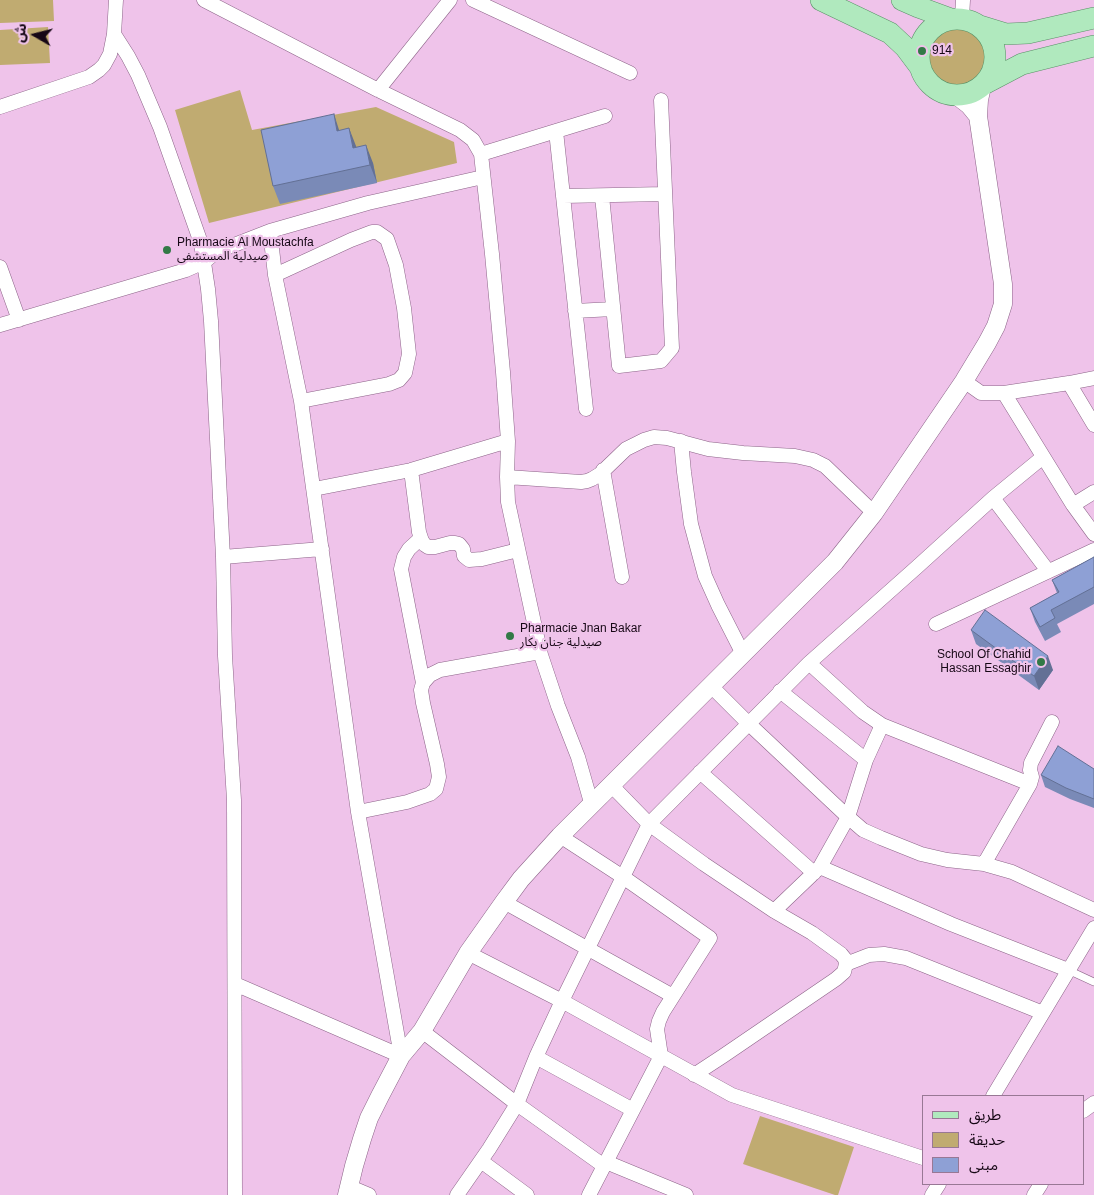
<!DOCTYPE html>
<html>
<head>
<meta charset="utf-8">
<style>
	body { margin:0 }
	#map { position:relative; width:1094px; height:1195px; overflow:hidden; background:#efc3ea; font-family:Helvetica,"Noto Sans Arabic",sans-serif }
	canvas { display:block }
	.legend { position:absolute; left:922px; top:1095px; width:162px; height:90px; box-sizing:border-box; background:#efc3ea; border:1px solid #987895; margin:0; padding:6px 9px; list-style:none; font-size:15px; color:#160715 }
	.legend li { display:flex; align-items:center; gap:10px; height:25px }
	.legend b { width:25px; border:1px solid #987895 }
	.north { position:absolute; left:10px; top:10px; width:50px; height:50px; -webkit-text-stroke:4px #efc3ea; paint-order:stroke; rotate:278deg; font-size:14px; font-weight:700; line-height:20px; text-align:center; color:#160715 }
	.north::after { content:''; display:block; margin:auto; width:18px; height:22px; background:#160715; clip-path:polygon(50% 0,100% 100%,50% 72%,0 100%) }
</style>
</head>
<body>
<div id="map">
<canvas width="1094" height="1195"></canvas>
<ul class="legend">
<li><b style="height:6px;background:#b0e9be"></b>طريق</li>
<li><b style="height:14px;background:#c0ab71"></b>حديقة</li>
<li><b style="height:14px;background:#8ea0d5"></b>مبنى</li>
</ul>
<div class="north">ش</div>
</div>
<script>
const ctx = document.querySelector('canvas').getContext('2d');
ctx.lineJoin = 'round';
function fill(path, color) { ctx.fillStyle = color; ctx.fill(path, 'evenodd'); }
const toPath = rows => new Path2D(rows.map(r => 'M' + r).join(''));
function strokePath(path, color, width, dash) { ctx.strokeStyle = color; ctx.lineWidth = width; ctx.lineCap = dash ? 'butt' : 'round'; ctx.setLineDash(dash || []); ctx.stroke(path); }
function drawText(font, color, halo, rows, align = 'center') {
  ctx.font = font + ' Helvetica,"Noto Sans Arabic",sans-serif'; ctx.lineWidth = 4.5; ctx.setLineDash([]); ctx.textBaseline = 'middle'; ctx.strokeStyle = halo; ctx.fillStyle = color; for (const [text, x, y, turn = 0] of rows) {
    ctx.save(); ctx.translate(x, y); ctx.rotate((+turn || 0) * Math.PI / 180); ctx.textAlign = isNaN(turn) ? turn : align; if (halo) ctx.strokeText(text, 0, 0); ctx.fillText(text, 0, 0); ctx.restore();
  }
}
const green = toPath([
	[0,0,53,0,54,21,0,23],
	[48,27,50,63,0,65,0,30],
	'927 59a30 30 0 1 1 60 0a30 30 0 1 1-60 0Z',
	[240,90,252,130,376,107,454,142,457,163,209,223,175,110],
	[760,1116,854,1147,838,1195,835,1195,743,1164]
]);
const service = toPath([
	[1068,970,1094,982]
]);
const minor = toPath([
	[204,0,378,90,460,130,473,140,481,154,492,254,503,372,508,441,507,477,508,502,541,655,558,706,578,757,592,806],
	[473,0,630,73],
	[962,18,963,0],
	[114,34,128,56,138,75,160,127,201,243,208,289,211,321,223,557,225,656,234,800,235,1195],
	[378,90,450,0],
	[0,107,89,77,99,70,104,65,110,54,114,34,116,0],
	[556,131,586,409],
	[481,154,605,116],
	[563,196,665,194],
	[602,196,619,366,661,361,672,348,661,100],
	[270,231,275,275,301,401,358,812,401,1056],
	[0,267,19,320],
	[275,275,351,240,372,232,377,232,387,239,396,265,404,308,409,354,405,373,399,380,389,384,301,401],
	[575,311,613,309],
	[0,325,186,270,204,262,216,252,270,231,368,203,483,177],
	[964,381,981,393,1004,393,1069,383,1094,378],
	[1069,383,1094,425],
	[1004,393,1073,505,1094,534],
	[681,441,684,472,691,524,705,576,718,605,743,654],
	[411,470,419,532,422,541,425,545,428,547,435,547,450,543,455,543,459,544,463,549,464,556,469,560,482,559,518,550],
	[603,470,622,577],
	[507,477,581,482,587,481,592,479,600,474,626,449,644,440,654,437,667,438,708,449,743,453,795,456,813,460,825,466,874,513],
	[314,489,411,470,508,441],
	[993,498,1048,571],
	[1073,505,1094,492],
	[421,538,409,549,404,557,401,569,423,683],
	[223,557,322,549],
	[936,624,1094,550],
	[809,663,863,712,882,725,1030,784],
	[711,686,748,723,848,817,863,830,881,838,921,854,947,860,984,864,1012,872,1094,910],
	[780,691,866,760],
	[700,772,814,873],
	[612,786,649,824,704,864,774,911,812,933,841,954,845,959,846,964,844,972,836,979,723,1056,694,1075],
	[358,812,407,802,430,794,436,789,439,777,437,764,423,703,421,690,423,683,430,675,440,670,540,652],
	[560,836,623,877,710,938,663,1012,659,1021,657,1029,661,1056,589,1195],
	[984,864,1030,784,1032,777,1030,770,1031,763,1052,722],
	[820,867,951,924,1068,970],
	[504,902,673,996],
	[774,911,820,867,848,817,866,760,882,725],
	[468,953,562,1001,732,1095,923,1158],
	[846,964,869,955,884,954,906,958,1043,1013],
	[235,984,401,1056],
	[422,1031,517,1104,604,1166],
	[536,1057,633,1110],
	[993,1096,1094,928],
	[1083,1111,1094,1103],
	[481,1161,527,1195],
	[606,1162,686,1195],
	[350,1187,369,1195],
	[457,1195,489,1149,517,1104,536,1057,562,1001,649,824,809,663,917,567,993,498,1043,457],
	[932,1195,939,1184],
	[1034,1195,1041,1184]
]);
const tertiary = toPath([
	[956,95,969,105,978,116],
	[347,1195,354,1166,362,1139,369,1118,380,1096,401,1056,422,1031,468,953,504,902,521,879,560,836,835,562,874,513,964,381,987,343,996,326,1003,304,1003,284,978,116,979,100,982,86]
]);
const primary = toPath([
	[821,0,890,33,905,47,920,67],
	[902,0,918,7,951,19],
	'919 57a38 38 0 1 1 76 0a38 38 0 1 1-76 0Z',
	[980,26,1006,34,1028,33,1094,18],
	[984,84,1022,64,1094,46]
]);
const wall = toPath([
	[339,130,373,163,377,183,280,204,273,186],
	[1094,557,1094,604,1057,624,1061,632,1045,641,1035,622,1030,608,1057,593,1052,580],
	[971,630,1053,670,1039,690,976,644],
	[1094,769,1094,808,1070,799,1045,787,1041,775]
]);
const shadedWall = toPath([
	[334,114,340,133,337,131],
	[349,128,356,146,360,166,353,148],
	[366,145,373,163,377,183,370,165],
	[1048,656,1053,670,1039,690,1034,676]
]);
const building = toPath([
	[334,114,337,131,349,128,353,148,366,145,370,165,273,186,261,130,334,114],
	[1094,557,1094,587,1051,610,1055,618,1040,627,1030,608,1059,592,1052,580,1094,557],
	[985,610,1048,656,1034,676,971,630,985,610],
	[1058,746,1094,769,1094,799,1066,788,1041,775,1058,746]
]);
const markers = [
	[922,51,5,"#327946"],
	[167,250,5,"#327946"],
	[510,636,5,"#327946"],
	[1041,662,5,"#327946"]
];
const poiNames = [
	["914",932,51],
	["Pharmacie Al Moustachfa",177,243],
	["صيدلية المستشفى",177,257],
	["Pharmacie Jnan Bakar",520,629],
	["صيدلية جنان بكار",520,643],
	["School Of Chahid",1031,655,"right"],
	["Hassan Essaghir",1031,669,"right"]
];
fill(green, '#c0ab71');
strokePath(service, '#8c6488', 8);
strokePath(minor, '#8c6488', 15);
strokePath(tertiary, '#8c6488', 19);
strokePath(primary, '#589066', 22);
strokePath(service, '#fff', 7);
strokePath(minor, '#fff', 14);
strokePath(tertiary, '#fff', 18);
strokePath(primary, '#b0e9be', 21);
fill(wall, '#7a8ab7');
fill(shadedWall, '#637095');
fill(building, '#8ea0d5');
strokePath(building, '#637095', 1);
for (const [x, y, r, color] of markers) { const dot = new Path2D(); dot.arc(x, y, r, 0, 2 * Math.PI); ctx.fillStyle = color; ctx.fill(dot); strokePath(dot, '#efc3ea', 2); }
drawText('12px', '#160715', '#efc3ea', poiNames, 'left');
</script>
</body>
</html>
